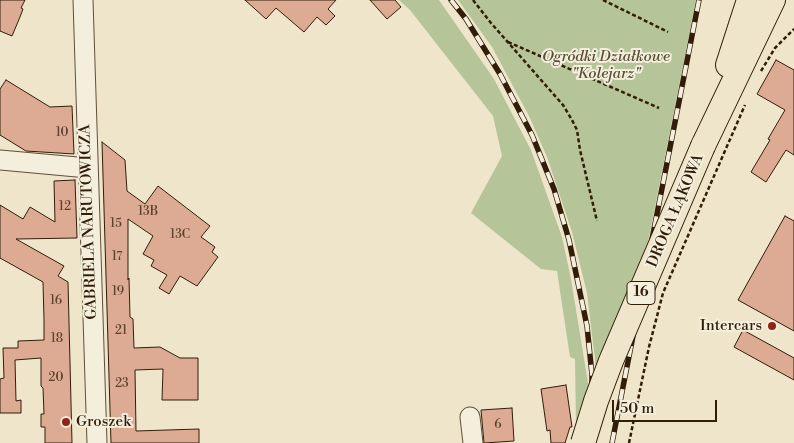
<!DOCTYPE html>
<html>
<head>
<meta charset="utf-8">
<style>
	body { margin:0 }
	#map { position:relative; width:794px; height:443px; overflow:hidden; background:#eee5cb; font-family:"Libre Bodoni",serif }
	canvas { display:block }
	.scale { position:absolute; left:612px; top:400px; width:105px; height:22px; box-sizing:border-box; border:2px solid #311d08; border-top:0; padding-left:6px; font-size:15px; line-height:18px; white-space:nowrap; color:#311d08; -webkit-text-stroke:4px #f4eedd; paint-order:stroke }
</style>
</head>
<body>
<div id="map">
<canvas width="794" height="443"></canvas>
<div class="scale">50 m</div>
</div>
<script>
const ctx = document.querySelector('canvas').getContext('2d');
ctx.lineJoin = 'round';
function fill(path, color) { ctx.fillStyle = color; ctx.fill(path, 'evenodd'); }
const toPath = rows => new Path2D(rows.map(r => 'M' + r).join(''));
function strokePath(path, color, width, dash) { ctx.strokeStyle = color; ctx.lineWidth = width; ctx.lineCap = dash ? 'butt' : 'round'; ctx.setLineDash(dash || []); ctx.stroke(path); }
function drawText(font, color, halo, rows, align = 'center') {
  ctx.font = font + ' "Libre Bodoni",serif'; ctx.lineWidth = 4; ctx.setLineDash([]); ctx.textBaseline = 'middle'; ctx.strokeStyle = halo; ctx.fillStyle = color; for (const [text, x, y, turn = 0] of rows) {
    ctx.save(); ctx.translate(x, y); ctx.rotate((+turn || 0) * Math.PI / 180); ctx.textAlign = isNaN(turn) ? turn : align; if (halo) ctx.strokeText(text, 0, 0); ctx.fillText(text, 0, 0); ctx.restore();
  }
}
const green = toPath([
	[399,0,439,0,494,79,531,150,562,237,571,279,589,389,576,426,575,359,570,357,557,271,541,269,471,213,502,156,493,116,410,10],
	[458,0,696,0,648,242,596,368,587,293,572,232,547,157,529,116,492,47]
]);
const building = toPath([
	[0,0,25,0,21,8,23,9,20,17,12,36,0,31,0,0],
	[245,0,336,0,328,9,335,16,326,25,317,17,304,32,276,8,266,19,245,0],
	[370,0,395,0,401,7,387,19,370,0],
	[776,60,794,70,794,155,786,150,766,182,751,172,770,140,768,139,785,110,757,94,776,60],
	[6,80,50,107,72,106,74,154,26,151,0,135,0,89,6,80],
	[102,142,125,160,127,191,145,204,158,186,210,226,201,237,215,247,212,252,218,257,197,286,180,276,169,294,159,288,167,275,151,266,154,260,143,254,153,236,128,219,128,280,129,278,130,317,133,319,134,348,160,347,180,358,198,358,198,400,162,400,163,369,135,370,136,431,199,429,199,443,111,443,102,142],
	[75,180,77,238,16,239,64,266,58,276,68,282,72,443,45,443,45,427,41,427,41,414,44,414,43,388,41,386,41,358,15,360,16,401,21,400,21,413,0,413,0,379,4,378,3,348,18,348,18,341,44,340,44,320,43,282,0,258,0,205,23,219,30,207,55,222,54,181,75,180],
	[785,216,794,221,794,331,738,300,785,216],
	[743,330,794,358,794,380,734,347,743,330],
	[566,385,572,427,570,427,565,443,551,443,550,430,547,431,541,389,566,385],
	[512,408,514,441,484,443,481,410,512,408]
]);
const path = toPath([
	[473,0,491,23,563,105,572,120,577,130,580,150,597,221],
	[603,0,668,32],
	[508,42,659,108],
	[761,71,775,48,794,29],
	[629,443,649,347,663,293,745,105]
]);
const minor = toPath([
	[83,0,97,443],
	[0,160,88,168],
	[470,417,473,443]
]);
const major = toPath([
	[728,65,749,0],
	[703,146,773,0]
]);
const rail = toPath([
	[451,0,466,19,500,74,532,135,554,189,569,240,587,326,592,375,592,443],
	[612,443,699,0]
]);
const majorBridge = toPath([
	[583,443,596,401,611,361,703,146]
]);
const markers = [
	[772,326,5,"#8f2418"],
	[66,422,5,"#8f2418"]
];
const numberNames = [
	["10",62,133],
	["12",65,207],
	["13B",148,212],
	["15",116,224],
	["13C",180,235],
	["17",117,257],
	["19",118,292],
	["16",56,301],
	["21",121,331],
	["18",57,339],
	["20",56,378],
	["23",122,384],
	["6",498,425]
];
const shields = [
	[641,293,28]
];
const shieldNames = [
	["16",641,293]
];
const parkNames = [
	["Ogródki Działkowe",606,57],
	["\"Kolejarz\"",606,74]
];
const streetNames = [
	["DROGA ŁĄKOWA",676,211,-67],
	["GABRIELA NARUTOWICZA",89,222,-92]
];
const poiNames = [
	["Intercars",762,326],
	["Groszek",76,422,"left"]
];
fill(green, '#b6c599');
fill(building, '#ddab93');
strokePath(building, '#311d08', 1);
strokePath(minor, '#604f39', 21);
strokePath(major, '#311d08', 26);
strokePath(path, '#311d08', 2.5, [4, 2.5]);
strokePath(minor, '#f4eedd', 19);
strokePath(major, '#eee5cb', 24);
strokePath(rail, '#311d08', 5.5);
strokePath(rail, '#f4eedd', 4, [11]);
strokePath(majorBridge, '#311d08', 26, []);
strokePath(majorBridge, '#eee5cb', 24);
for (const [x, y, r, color] of markers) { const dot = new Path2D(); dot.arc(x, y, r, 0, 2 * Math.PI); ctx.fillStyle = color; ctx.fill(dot); strokePath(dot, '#f4eedd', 2); }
drawText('12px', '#5c402b', null, numberNames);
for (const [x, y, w] of shields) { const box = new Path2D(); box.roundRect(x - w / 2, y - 11.5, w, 23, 4); ctx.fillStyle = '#f4eedd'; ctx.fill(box); strokePath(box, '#311d08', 1); }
drawText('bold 14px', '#311d08', null, shieldNames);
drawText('italic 15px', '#594f34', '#f4eedd', parkNames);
drawText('15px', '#311d08', '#f4eedd', streetNames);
drawText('15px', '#311d08', '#f4eedd', poiNames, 'right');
</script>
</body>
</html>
